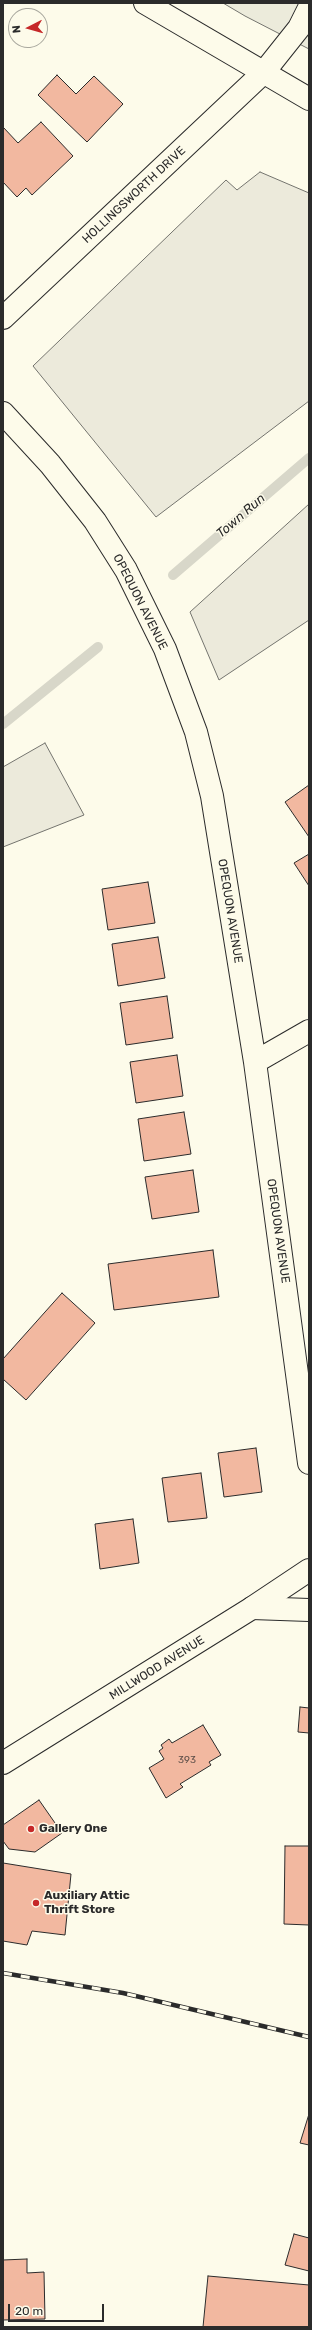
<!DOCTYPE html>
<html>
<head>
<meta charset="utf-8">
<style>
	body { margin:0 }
	#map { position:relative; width:312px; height:2330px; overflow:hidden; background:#fdfbea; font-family:Rubik,sans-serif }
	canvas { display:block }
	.frame { position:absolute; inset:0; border:4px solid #2b2b2b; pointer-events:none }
	.north { position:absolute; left:8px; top:8px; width:40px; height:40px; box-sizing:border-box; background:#fdfbea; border:1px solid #a9a89e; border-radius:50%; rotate:264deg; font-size:11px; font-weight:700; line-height:16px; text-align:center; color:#2b2b2b }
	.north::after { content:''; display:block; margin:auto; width:14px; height:18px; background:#c62828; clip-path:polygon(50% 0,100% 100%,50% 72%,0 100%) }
	.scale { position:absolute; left:8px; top:2304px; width:96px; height:18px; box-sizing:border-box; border:2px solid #2b2b2b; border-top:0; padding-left:5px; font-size:12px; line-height:14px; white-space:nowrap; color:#2b2b2b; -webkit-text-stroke:3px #fdfbea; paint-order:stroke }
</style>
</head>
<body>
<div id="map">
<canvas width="312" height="2330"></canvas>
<div class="frame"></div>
<div class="north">N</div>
<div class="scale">20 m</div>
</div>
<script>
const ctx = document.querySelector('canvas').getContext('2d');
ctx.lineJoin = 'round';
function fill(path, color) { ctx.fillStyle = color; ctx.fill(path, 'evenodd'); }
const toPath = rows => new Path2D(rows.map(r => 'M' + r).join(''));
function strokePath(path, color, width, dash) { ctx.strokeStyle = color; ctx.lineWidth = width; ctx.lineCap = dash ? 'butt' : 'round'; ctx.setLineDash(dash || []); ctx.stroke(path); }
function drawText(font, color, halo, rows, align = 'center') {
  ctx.font = font + ' Rubik,sans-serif'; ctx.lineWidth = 3; ctx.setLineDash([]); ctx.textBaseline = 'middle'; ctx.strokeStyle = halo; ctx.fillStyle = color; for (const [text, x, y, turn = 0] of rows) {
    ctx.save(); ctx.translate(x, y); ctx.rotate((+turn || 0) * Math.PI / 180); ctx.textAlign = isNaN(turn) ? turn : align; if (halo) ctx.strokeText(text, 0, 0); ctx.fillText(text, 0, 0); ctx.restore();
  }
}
const green = toPath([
	[223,3,309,3,309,49,245,16,223,3]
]);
const parking = toPath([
	[260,172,309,193,309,401,156,517,33,366,226,180,237,190,260,172],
	[309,504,309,620,219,680,190,612,309,504],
	[45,743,84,815,3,847,3,767,45,743]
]);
const stream = toPath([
	[173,575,309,458],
	[3,724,98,647]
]);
const building = toPath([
	[57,75,76,94,94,76,123,104,87,142,38,95,57,75],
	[41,122,73,156,32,195,26,188,17,197,3,182,3,127,18,143,41,122],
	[309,785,309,837,285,802,309,785],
	[309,854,309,886,294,863,309,854],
	[148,882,155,923,108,930,102,889,148,882],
	[158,937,165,978,118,986,112,944,158,937],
	[167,996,173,1038,126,1045,120,1003,167,996],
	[177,1055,183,1096,136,1103,130,1062,177,1055],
	[184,1112,191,1154,144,1161,138,1119,184,1112],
	[193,1170,199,1212,152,1219,145,1177,193,1170],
	[213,1250,219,1297,114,1310,108,1264,213,1250],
	[62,1293,95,1323,26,1400,3,1379,3,1359,62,1293],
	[256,1448,262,1492,224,1497,218,1453,256,1448],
	[201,1473,207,1518,168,1522,162,1478,201,1473],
	[133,1519,139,1563,100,1569,95,1524,133,1519],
	[300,1707,309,1708,309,1733,298,1732,300,1707],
	[203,1725,221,1755,209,1762,211,1765,180,1784,183,1787,166,1798,149,1768,164,1759,159,1751,163,1748,161,1745,169,1739,172,1743,203,1725],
	[39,1800,62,1833,35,1852,9,1849,3,1841,3,1825,39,1800],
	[285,1846,309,1846,309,1925,284,1924,285,1846],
	[3,1863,71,1874,65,1935,32,1931,27,1945,3,1941,3,1863],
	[309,2114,309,2145,300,2143,309,2114],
	[294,2234,309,2238,309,2271,285,2265,294,2234],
	[27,2259,27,2273,44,2272,45,2319,3,2320,3,2260,27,2259],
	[208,2276,309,2285,309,2327,203,2327,208,2276]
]);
const street = toPath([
	[3,318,264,72,299,28,309,8],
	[3,413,50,464,95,521,126,570,165,649,196,732,212,796,255,1062,309,1463],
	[255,1062,309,1031],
	[252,1608,309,1610]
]);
const secondary = toPath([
	[145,3,309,99]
]);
const primary = toPath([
	[3,1763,252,1608,309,1570]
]);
const rail = toPath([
	[3,1973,123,1993,309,2037]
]);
const markers = [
	[31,1829,4,"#c62828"],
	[36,1903,4,"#c62828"]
];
const numberNames = [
	["393",187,1760]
];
const streetNames = [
	["HOLLINGSWORTH DRIVE",134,195,-43],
	["OPEQUON AVENUE",140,602,63],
	["OPEQUON AVENUE",230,911,81],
	["OPEQUON AVENUE",278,1231,82],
	["MILLWOOD AVENUE",157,1668,-32]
];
const poiNames = [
	["Gallery One",39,1829],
	["Auxiliary Attic",44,1896],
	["Thrift Store",44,1910]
];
const waterNames = [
	["Town Run",241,516,-41]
];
fill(green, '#ecebdb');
strokePath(green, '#74746e', 1);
fill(parking, '#eceadb');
strokePath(parking, '#74746e', 1);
strokePath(stream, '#d8d7c9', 10);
fill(building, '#f2b8a0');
strokePath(building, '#2b2b2b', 1);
strokePath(street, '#2b2b2b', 24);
strokePath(secondary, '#2b2b2b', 24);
strokePath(primary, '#2b2b2b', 24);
strokePath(street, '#fdfbea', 22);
strokePath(secondary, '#fdfbea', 22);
strokePath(primary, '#fdfbea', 22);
strokePath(rail, '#2b2b2b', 4.5);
strokePath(rail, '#fdfbea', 3, [9]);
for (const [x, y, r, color] of markers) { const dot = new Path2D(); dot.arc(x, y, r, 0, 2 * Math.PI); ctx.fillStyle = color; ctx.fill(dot); strokePath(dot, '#fdfbea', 1.5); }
drawText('10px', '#5d4e48', null, numberNames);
drawText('12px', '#2b2b2b', '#fdfbea', streetNames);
drawText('bold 12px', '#2b2b2b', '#fdfbea', poiNames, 'left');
drawText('italic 13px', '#2b2b2b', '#fdfbea', waterNames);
</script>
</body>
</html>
